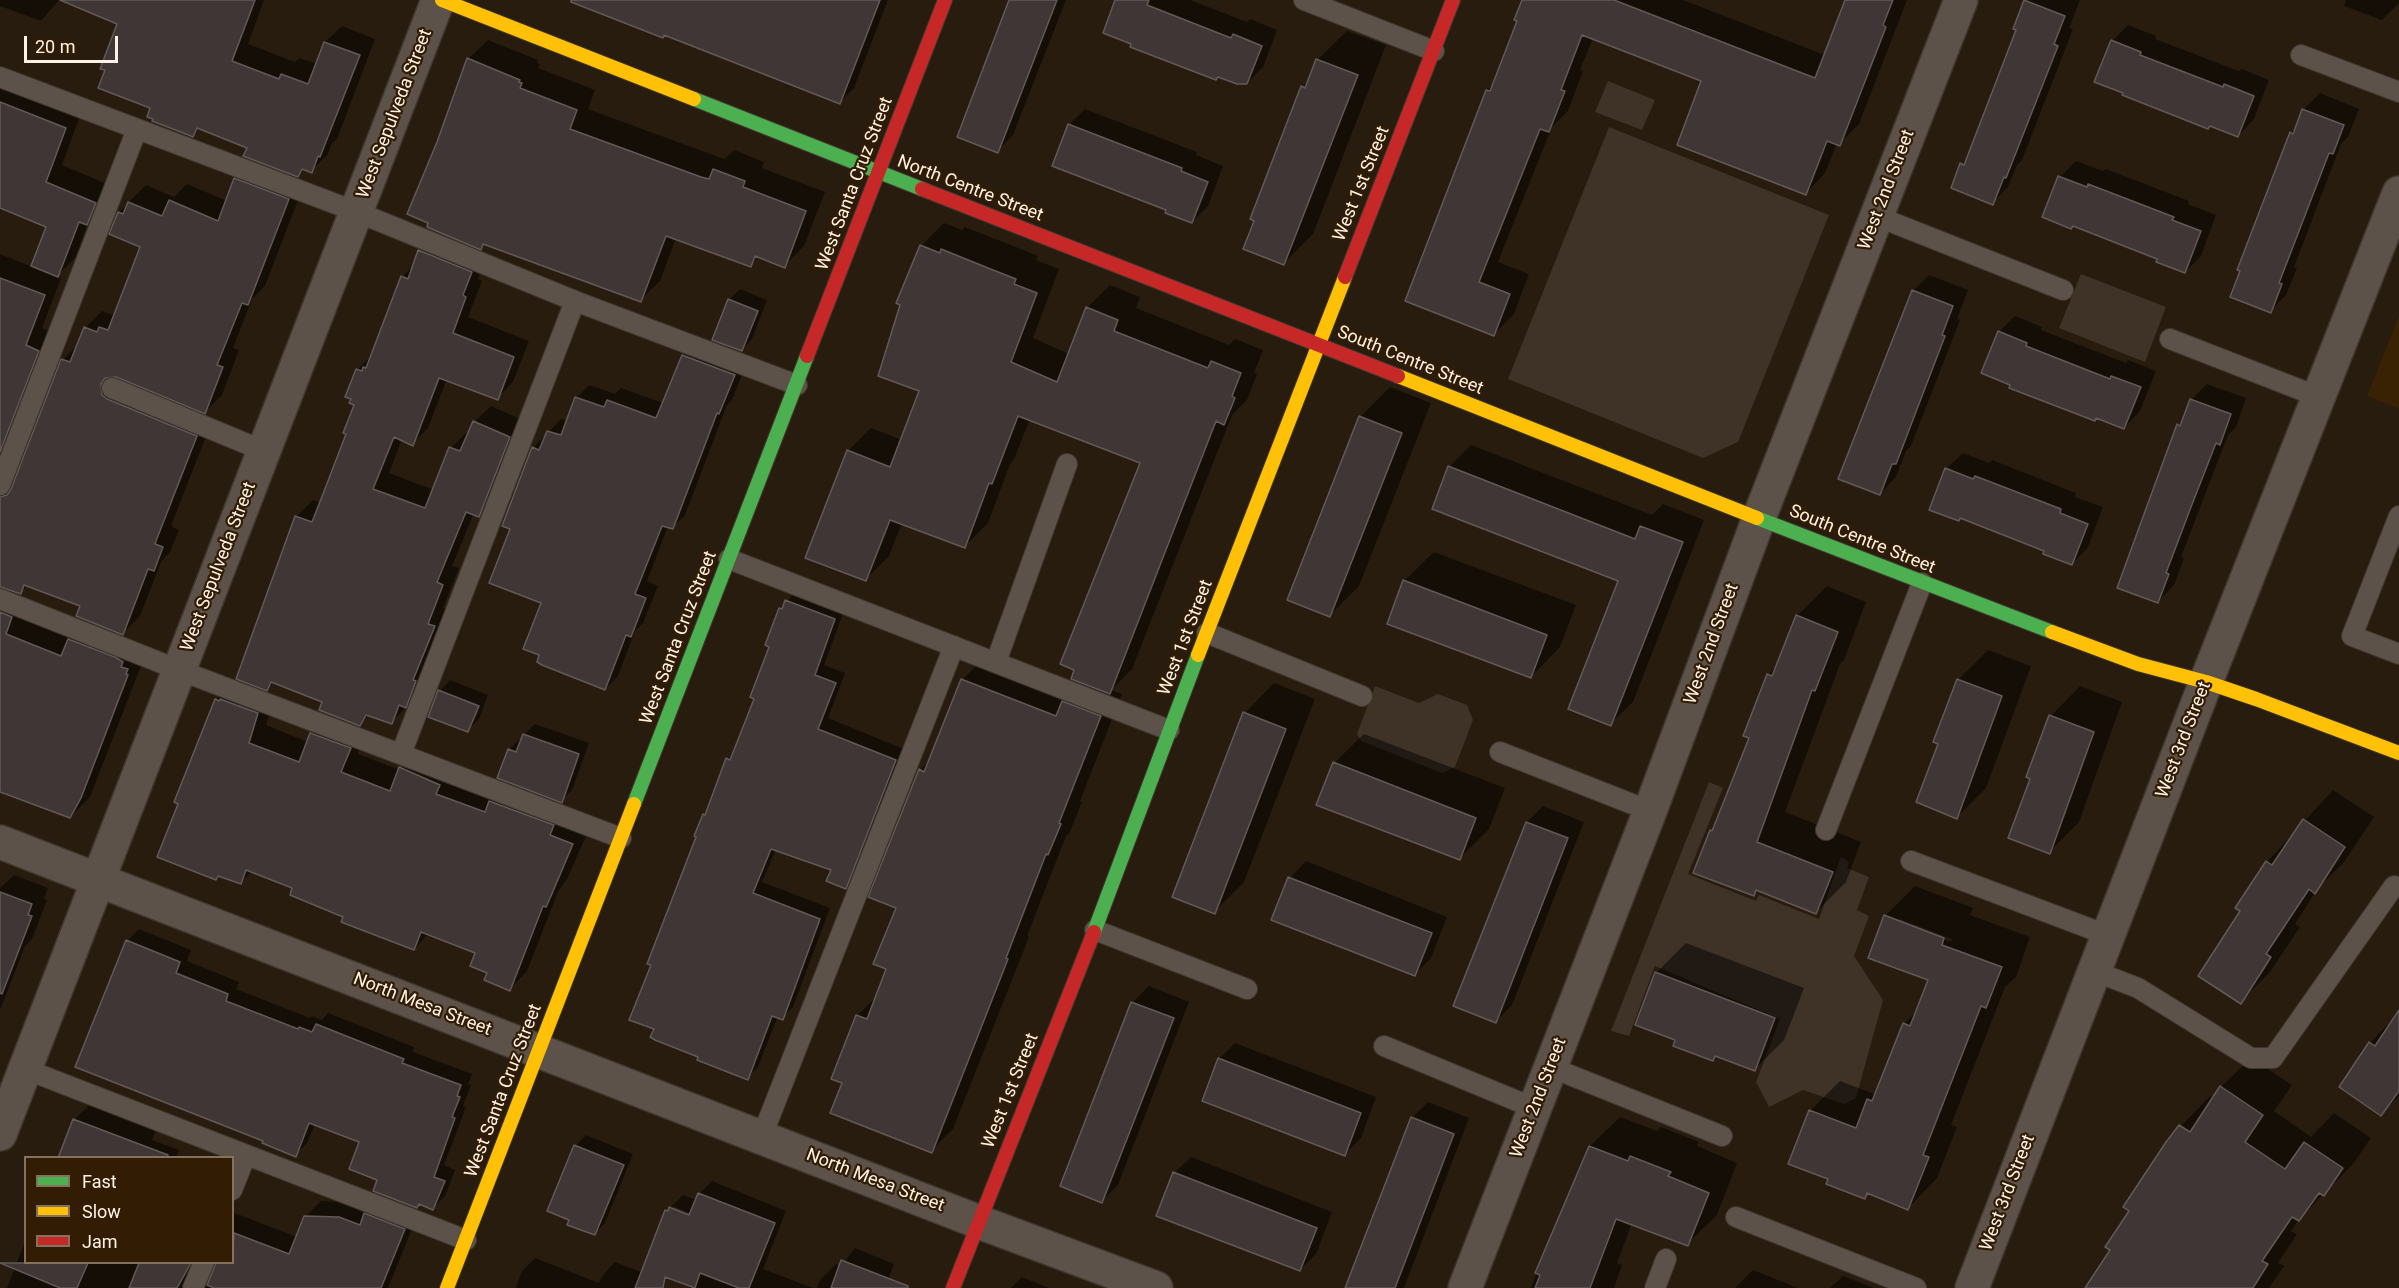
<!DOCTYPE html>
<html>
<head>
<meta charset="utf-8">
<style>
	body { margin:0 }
	#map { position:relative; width:2399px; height:1288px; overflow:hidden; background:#281c0e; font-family:Roboto,sans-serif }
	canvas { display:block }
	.legend { position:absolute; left:24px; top:1156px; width:210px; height:108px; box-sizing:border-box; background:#321d04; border:2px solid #84725f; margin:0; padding:8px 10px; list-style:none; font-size:18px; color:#fef2e7 }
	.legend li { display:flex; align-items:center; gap:12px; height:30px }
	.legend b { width:30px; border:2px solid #84725f }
	.scale { position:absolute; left:24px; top:36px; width:94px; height:27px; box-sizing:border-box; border:3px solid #fef2e7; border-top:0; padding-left:8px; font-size:18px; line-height:21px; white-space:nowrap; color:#fef2e7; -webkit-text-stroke:4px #321d04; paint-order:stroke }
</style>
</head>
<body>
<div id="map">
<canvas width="2399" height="1288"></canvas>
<ul class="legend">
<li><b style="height:8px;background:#4caf50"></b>Fast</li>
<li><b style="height:8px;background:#ffc107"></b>Slow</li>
<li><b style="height:8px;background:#c62828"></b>Jam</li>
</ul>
<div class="scale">20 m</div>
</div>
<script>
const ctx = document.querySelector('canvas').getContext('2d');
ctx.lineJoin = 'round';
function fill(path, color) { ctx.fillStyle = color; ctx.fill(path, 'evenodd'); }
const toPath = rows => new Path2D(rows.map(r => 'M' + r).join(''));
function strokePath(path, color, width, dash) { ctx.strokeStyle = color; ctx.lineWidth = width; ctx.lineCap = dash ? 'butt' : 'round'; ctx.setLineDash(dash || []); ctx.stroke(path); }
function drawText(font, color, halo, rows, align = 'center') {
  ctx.font = font + ' Roboto,sans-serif'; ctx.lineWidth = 4.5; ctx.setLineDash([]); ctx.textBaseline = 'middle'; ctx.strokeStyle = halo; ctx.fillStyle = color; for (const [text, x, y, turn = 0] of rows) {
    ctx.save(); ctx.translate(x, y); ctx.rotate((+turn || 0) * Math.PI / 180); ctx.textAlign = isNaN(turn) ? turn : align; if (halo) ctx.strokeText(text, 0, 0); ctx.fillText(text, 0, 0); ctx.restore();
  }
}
const built = toPath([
	[2399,316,2399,409,2367,396]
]);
const green = toPath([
	[1608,81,1655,100,1642,130,1595,112],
	[1609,127,1829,215,1738,442,1703,458,1508,379],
	[2081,274,2166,307,2145,362,2059,328],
	[1375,686,1419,703,1438,694,1467,705,1473,720,1455,767,1442,773,1361,741,1357,734],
	[1709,782,1723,788,1688,874,1756,901,1759,895,1819,919,1841,857,1849,862,1847,868,1869,877,1857,910,1869,916,1854,956,1883,1000,1856,1098,1844,1104,1803,1090,1769,1107,1756,1082,1780,1019,1655,966,1629,1036,1611,1031]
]);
const shadow = toPath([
	[0,0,59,0,41,21,0,6],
	[60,0,264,0,248,44,295,62,299,58,317,64,325,42,342,26,375,39,337,139,332,143,328,154,311,171,305,168,298,175,249,147,200,128,193,135,152,107,119,23],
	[602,0,888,0,854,88,840,102],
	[1011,0,1066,0,1013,135,997,151],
	[1117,0,1190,0,1247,22,1250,19,1277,30,1263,67,1247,83],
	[1523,0,1683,0,1825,55,1847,0,1907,0,1859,124,1839,144,1837,143,1825,173,1806,193,1703,81,1593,38,1580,70,1583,71,1568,111,1552,127,1498,262,1529,274,1514,314,1494,334,1407,300,1487,90,1494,83,1519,20],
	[2026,0,2080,0,2069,28,2073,29,2022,160,2017,165,2008,187,1992,203,1961,164,1968,158,2018,30],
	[2346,0,2399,0,2399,3,2382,20,2344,6],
	[2128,25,2156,36,2155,39,2239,71,2242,69,2269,80,2254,119,2238,136,2210,125,2112,41],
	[1347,31,1386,45,1313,234,1284,263,1303,87,1310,80,1317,60],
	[488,40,538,60,537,63,540,64,538,68,595,90,588,109,721,158,725,159,734,150,764,162,762,168,825,192,804,246,784,266,759,256,750,265,676,238,660,281,640,300,485,243,480,248,438,143,468,59],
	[0,79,82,111,62,165,112,186,104,207,89,221,75,258,57,276,61,278,42,328,55,333,7,475,14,480,17,480,63,360,78,344,85,328,102,311,113,315,117,310,142,246,119,213,129,202,146,185,174,197,187,184,227,201,236,179,253,162,305,182,265,286,252,299,233,348,239,350,222,395,205,412,118,377,125,382,213,419,172,523,172,527,179,530,170,552,161,562,140,616,123,633,82,605,28,585,20,593,14,591,13,592,29,600,22,617,72,637,86,623,139,645,144,658,90,797,73,814,0,791,0,254,33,267,48,226,0,208],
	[2320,93,2359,109,2348,137,2341,144,2294,267,2297,268,2286,295,2270,311,2291,133,2296,128,2303,110],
	[1085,109,1197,152,1196,155,1223,166,1208,206,1192,222,1168,209,1069,125],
	[2076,161,2103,171,2106,169,2189,201,2188,204,2216,215,2201,256,2185,272,2159,259,2060,177],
	[944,223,962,230,965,227,1016,247,1038,256,1036,260,1059,269,1033,338,1069,354,1087,308,1110,285,1140,297,1136,308,1229,345,1235,339,1263,350,1254,373,1257,374,1247,400,1232,415,1132,669,1111,690,1122,694,1080,801,1082,801,1070,832,1066,836,1027,936,1029,937,953,1129,931,1151,844,1082,857,1016,878,995,888,968,920,770,931,759,963,679,985,657,1073,692,1083,682,1141,462,1030,419,1014,459,1010,464,988,523,965,546,902,523,889,556,866,579,848,451,871,428,902,440,921,390,921,246],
	[436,235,487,256,478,279,482,281,468,317,529,341,513,382,497,398,447,379,428,428,412,444,402,439,389,473,434,490,451,448,467,432,470,433,474,422,491,406,525,421,495,499,479,515,474,513,452,566,459,568,443,608,450,610,422,690,391,723,370,714,360,724,324,701,275,681,265,691,275,695,266,725,308,742,312,734,329,716,367,730,358,754,400,770,418,751,456,767,499,793,510,781,509,750,520,739,522,740,524,735,535,724,589,743,572,790,559,803,570,808,567,818,590,827,568,877,558,892,527,971,510,989,489,972,477,952,429,933,414,949,345,916,294,887,252,871,240,883,220,875,216,879,216,700,233,682,237,684,242,679,238,678,297,516,313,500,321,503,348,433,356,404,353,399,347,396,358,369,373,354,402,277,415,264,420,251],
	[1929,275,1968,290,1957,319,1960,320,1911,446,1906,451,1896,477,1880,494,1913,291],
	[740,289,767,300,752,339,742,350,729,300],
	[2015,316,2042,327,2041,330,2126,363,2128,360,2156,371,2140,411,2124,428,2097,417,2095,420,1999,332],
	[696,343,747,362,732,400,727,405,685,515,672,528,668,526,647,581,658,586,643,623,635,631,618,676,605,689,543,602,512,528,533,448,561,419,568,421,576,398,589,385,615,394,621,388,663,403,683,355],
	[2207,384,2246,398,2236,427,2228,435,2181,557,2184,558,2174,585,2158,602,2178,425,2184,419,2191,400],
	[1390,387,1431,403,1359,586,1330,615,1360,417],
	[1471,445,1652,515,1663,504,1704,520,1633,702,1610,724,1620,580,1449,467],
	[1963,453,1989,463,1992,460,2076,493,2075,497,2103,507,2088,547,2072,564,2046,550,1961,517,1946,469],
	[1434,552,1576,605,1560,647,1531,677,1404,581],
	[1827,586,1866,602,1844,660,1840,664,1785,812,1861,842,1846,882,1816,912,1759,889,1754,894,1711,831,1716,826,1751,737,1768,675,1778,665,1797,616],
	[797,590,845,608,824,665,845,673,828,718,906,750,856,876,846,887,833,869,776,849,762,882,830,908,793,1007,782,1018,778,1016,758,1067,747,1078,700,1056,656,1028,653,965,704,815,708,811,728,759,734,753,756,698,781,609],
	[1988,650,2031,666,1986,788,1957,817,1958,680],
	[450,680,488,695,479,719,468,730,440,691],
	[1274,683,1315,699,1244,882,1214,912,1245,713],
	[2080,686,2122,702,2079,822,2049,852,2032,778,2051,716],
	[1364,734,1505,788,1489,829,1459,859,1334,763],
	[2333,790,2374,817,2344,862,2318,888,2295,924,2300,927,2270,972,2240,1002,2242,911,2267,862],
	[1543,806,1584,822,1512,1005,1496,1021,1527,822],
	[1306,861,1447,917,1431,958,1415,974,1273,919,1290,878],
	[14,875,48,888,44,899,47,900,32,939,25,946,0,1010,0,888],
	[1915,886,1973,908,1970,915,2030,937,2016,977,2005,987,1951,1125,1957,1127,1937,1178,1908,1208,1869,1193,1864,1198,1830,1178,1810,1111,1840,1081,1874,1094,1878,1090,1904,1024,1918,1010,1930,979,1885,916],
	[1899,919,1952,939,1951,942,1899,922],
	[139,929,191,950,187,961,239,982,236,989,310,1018,312,1016,322,1020,328,1013,414,1047,413,1052,472,1074,468,1084,471,1085,463,1106,466,1107,444,1165,455,1170,445,1196,433,1208,379,1179,361,1142,315,1124,307,1143,295,1155,127,941],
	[1686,943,1804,988,1784,1040,1755,1069,1717,1055,1713,1059,1677,1039,1637,1024,1657,972],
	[1149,986,1189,1002,1118,1185,1102,1201,1062,1185,1132,1003],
	[2399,1013,2399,1096,2381,1114,2370,1043],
	[1235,1043,1376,1097,1361,1138,1344,1155,1219,1059],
	[2251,1058,2292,1085,2274,1111,2311,1137,2334,1113,2371,1138,2353,1164,2299,1219,2291,1231,2297,1234,2278,1263,2284,1266,2269,1288,2092,1288,2167,1143,2181,1126,2210,1096,2214,1098,2221,1087],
	[1428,1102,1469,1118,1404,1288,1346,1288,1412,1118],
	[89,1105,156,1130,152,1140,179,1150,176,1158,59,1158,74,1120],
	[1620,1117,1657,1131,1661,1127,1699,1142,1697,1146,1737,1163,1717,1215,1687,1244,1632,1223,1617,1263,1622,1265,1614,1288,1531,1288,1551,1234,1557,1229,1590,1146],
	[586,1135,633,1154,605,1223,594,1234,575,1146],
	[1191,1157,1332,1212,1316,1254,1300,1270,1174,1173],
	[712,1181,786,1211,763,1269,813,1288,697,1288,644,1267,667,1211,683,1195,696,1200,699,1194],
	[673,1206,696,1216,695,1219,673,1210],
	[321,1201,355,1203,418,1214,388,1288,7,1288,26,1239,26,1262,199,1262,198,1281,208,1285,217,1262,232,1262,232,1212,297,1237,306,1216],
	[855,1248,894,1264,885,1288,817,1288,820,1280,836,1264,841,1266],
	[535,1258,599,1283,603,1275,615,1262,659,1279,656,1288,516,1288,522,1271],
	[1753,1270,1798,1288,1735,1288],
	[1843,1276,1874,1288,1830,1288],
	[1022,1277,1049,1288,1011,1288]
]);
const building = toPath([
	[60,0,255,0,232,61,279,79,281,74,308,84,324,42,360,55,320,157,318,156,312,173,302,169,298,177,243,156,247,148,197,128,193,137,186,134,152,121,153,119,147,117,150,108,98,88,105,70,100,69,117,24,60,0],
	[571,0,880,0,840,104,664,35,663,38,571,2,571,0],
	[1009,0,1057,0,998,153,957,137,1009,0],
	[1115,0,1149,0,1147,5,1231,38,1233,34,1262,46,1247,84,1237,84,1218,77,1216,80,1130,47,1131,44,1103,33,1115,0],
	[1522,0,1614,0,1815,78,1845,0,1893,0,1883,25,1886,27,1840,146,1827,141,1806,195,1677,145,1701,81,1582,35,1561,90,1565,91,1549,132,1540,129,1479,282,1510,294,1494,336,1405,301,1486,90,1490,91,1517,21,1514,20,1522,0],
	[2024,0,2065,16,2054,44,2058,46,2006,178,2004,177,1993,205,1951,188,1960,163,1964,165,2016,30,2013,29,2024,0],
	[2111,40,2141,52,2140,55,2223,87,2224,84,2254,96,2238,137,2210,126,2208,129,2122,95,2123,93,2094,82,2111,40],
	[467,58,520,80,519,82,522,83,520,88,577,110,570,129,701,177,709,179,713,169,745,181,743,187,806,211,785,268,755,256,751,267,666,236,641,302,483,244,481,250,427,227,428,223,407,214,437,142,467,58],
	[1316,59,1358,75,1284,265,1243,249,1254,221,1250,219,1301,86,1305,88,1316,59],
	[0,102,66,128,46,182,96,203,87,225,79,222,58,277,31,266,46,227,0,208,0,102],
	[2302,109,2344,125,2333,154,2329,153,2279,283,2282,284,2271,313,2230,297,2240,271,2237,270,2290,132,2293,134,2302,109],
	[1068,124,1182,168,1181,171,1208,182,1192,223,1165,213,1166,210,1052,166,1068,124],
	[2058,176,2087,187,2088,184,2174,217,2172,220,2201,231,2185,273,2156,262,2157,259,2073,226,2071,229,2042,217,2058,176],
	[234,178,289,199,248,305,242,303,217,365,223,367,205,414,116,377,105,378,101,384,102,395,107,399,197,436,156,541,155,544,163,547,154,571,148,569,123,635,76,616,80,606,24,585,21,594,0,587,0,497,7,495,11,489,61,359,70,362,84,327,97,332,99,327,108,330,140,247,109,234,118,212,123,214,128,202,162,216,169,200,218,221,234,178],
	[920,245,940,253,941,249,993,270,1016,279,1014,284,1037,293,1011,362,1057,382,1086,307,1118,320,1114,331,1208,368,1211,361,1241,373,1232,396,1235,398,1224,425,1216,421,1110,694,1071,679,1074,670,1060,664,1140,463,1018,416,992,484,989,483,965,548,890,520,866,581,805,558,847,450,890,467,919,391,878,376,900,305,896,303,920,245],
	[418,250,472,272,463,295,466,297,453,333,514,357,498,400,439,378,413,446,394,437,373,489,425,508,449,447,460,451,473,421,510,437,479,517,466,512,437,582,443,585,428,624,435,626,413,680,416,681,406,708,399,705,392,724,366,715,360,726,319,710,322,702,271,682,267,691,236,679,295,516,312,522,323,494,346,434,343,433,354,405,349,403,351,399,345,397,356,369,362,371,363,367,366,368,401,276,408,279,418,250],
	[0,278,45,295,26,345,39,351,0,452,0,278],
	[1912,290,1953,306,1942,335,1945,336,1896,464,1892,464,1880,495,1838,479,1912,290],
	[728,299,758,311,742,351,712,340,728,299],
	[1998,331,2027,343,2026,346,2110,379,2111,376,2141,387,2124,429,2096,418,2095,421,2009,388,2010,385,1981,373,1998,331],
	[682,355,735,375,719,414,717,413,673,529,662,526,635,594,646,598,631,637,626,635,605,690,542,665,537,662,539,655,523,649,541,603,489,583,510,529,502,526,532,447,539,450,547,431,561,435,575,397,604,407,607,400,656,418,682,355],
	[2190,399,2231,414,2220,445,2216,443,2191,507,2166,573,2169,574,2158,603,2117,588,2177,424,2180,426,2190,399],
	[1359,416,1402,433,1330,617,1287,600,1359,416],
	[1448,466,1635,539,1640,526,1683,542,1611,726,1568,709,1618,581,1432,509,1448,466],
	[1945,468,1973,479,1975,476,2061,509,2060,513,2088,524,2072,565,2043,554,2044,551,1960,518,1959,521,1929,510,1945,468],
	[1403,580,1547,635,1531,678,1387,624,1403,580],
	[785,600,835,619,815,675,836,683,818,729,896,760,846,889,826,881,831,870,771,849,753,893,820,919,783,1020,772,1016,748,1080,697,1060,698,1057,655,1040,650,1037,654,1029,629,1020,651,965,647,964,696,837,694,836,703,814,705,815,726,758,730,760,754,699,750,697,769,647,765,645,779,608,782,609,785,600],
	[0,612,12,617,6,634,61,656,68,639,115,657,123,662,121,667,128,669,126,674,128,675,81,798,70,818,0,792,0,612],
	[1796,615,1838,632,1815,691,1812,690,1757,842,1833,872,1816,914,1756,890,1754,896,1693,873,1710,830,1712,831,1749,738,1743,736,1767,674,1772,676,1796,615],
	[961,679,1056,716,1062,701,1101,716,1059,823,1061,824,1048,855,1046,854,1006,958,1008,959,932,1153,830,1113,842,1083,831,1079,856,1015,867,1019,886,969,873,964,896,908,868,897,919,769,924,772,961,679],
	[1957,679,2002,696,1957,819,1916,802,1938,744,1933,742,1957,679],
	[438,690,479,706,468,732,428,717,438,690],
	[215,699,219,701,220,699,258,713,249,743,299,762,310,733,351,748,341,772,390,791,399,767,440,785,436,794,485,812,489,801,554,825,550,835,573,844,551,896,546,907,543,906,510,991,484,980,487,973,470,966,475,953,421,932,414,950,341,922,343,917,290,895,292,888,246,870,241,884,218,876,216,880,157,857,178,804,174,802,215,699],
	[1243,712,1286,729,1215,914,1172,897,1243,712],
	[2049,715,2094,732,2050,854,2008,838,2030,779,2026,777,2049,715],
	[523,734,579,754,562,803,497,778,508,749,516,752,523,734],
	[1333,762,1476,818,1460,860,1316,805,1333,762],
	[2303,819,2345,847,2315,894,2309,889,2266,954,2271,957,2241,1004,2198,976,2240,911,2235,908,2266,861,2272,865,2303,819],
	[1526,822,1568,838,1496,1023,1453,1006,1526,822],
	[1288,877,1432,933,1415,976,1271,920,1288,877],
	[0,892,32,904,28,915,32,916,2,994,0,993,0,892],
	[1884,915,1944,938,1942,945,2002,967,1986,1008,1981,1006,1923,1155,1929,1157,1908,1210,1867,1193,1865,1199,1826,1184,1828,1179,1788,1164,1809,1110,1856,1128,1867,1099,1872,1101,1903,1023,1910,1026,1928,980,1868,958,1884,915],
	[126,940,180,962,176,973,228,994,226,1001,298,1029,299,1027,312,1032,316,1024,404,1059,402,1063,461,1085,457,1096,460,1097,452,1117,455,1118,434,1177,445,1181,433,1210,419,1204,417,1208,373,1191,377,1180,349,1169,359,1142,309,1123,296,1157,262,1143,263,1141,75,1067,126,940],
	[1655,972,1775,1018,1755,1071,1715,1056,1713,1061,1673,1046,1675,1040,1635,1025,1655,972],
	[1131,1002,1174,1018,1102,1203,1060,1186,1131,1002],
	[2399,1010,2399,1091,2381,1116,2339,1087,2369,1042,2375,1046,2399,1010],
	[1218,1058,1361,1113,1345,1156,1202,1101,1218,1058],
	[2220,1086,2263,1115,2245,1142,2285,1169,2304,1142,2343,1168,2324,1196,2319,1193,2299,1221,2292,1217,2262,1261,2268,1264,2253,1288,2085,1288,2110,1250,2105,1247,2129,1211,2123,1207,2166,1142,2179,1125,2190,1132,2220,1086],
	[1411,1117,1454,1134,1395,1288,1345,1288,1411,1117],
	[73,1119,168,1155,168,1158,58,1158,73,1119],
	[574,1145,624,1165,595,1235,567,1225,569,1220,547,1211,574,1145],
	[1589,1146,1628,1161,1630,1156,1671,1172,1668,1176,1709,1193,1688,1246,1616,1219,1590,1288,1535,1288,1540,1275,1535,1273,1589,1146],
	[1173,1172,1317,1228,1300,1271,1156,1216,1173,1172],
	[698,1193,775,1223,749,1288,739,1288,700,1273,695,1288,665,1277,663,1288,635,1288,665,1210,668,1211,669,1207,689,1215,698,1193],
	[364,1213,405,1229,381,1288,214,1288,207,1285,216,1263,232,1263,234,1233,289,1254,304,1216,339,1217,360,1225,364,1213],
	[841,1260,908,1286,908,1288,831,1288,841,1260],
	[0,1263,88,1263,77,1288,60,1288,0,1263],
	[139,1263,191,1263,177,1288,129,1288,139,1263]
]);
const lane = toPath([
	[1304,0,1434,51],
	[2301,55,2399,92],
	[0,77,357,212,575,301,797,385],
	[1876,216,2063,290],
	[2170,339,2319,397],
	[112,388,264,451],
	[0,485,137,129],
	[2399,516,2352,636,2399,654],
	[729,559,1169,730],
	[0,599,179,670,621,838],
	[1207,633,1362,696],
	[996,662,1067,464],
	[1500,752,1650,811],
	[401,754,575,301],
	[1826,830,1922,583],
	[1911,861,2107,935],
	[1095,930,1247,989],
	[2094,971,2138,988,2251,1058,2273,1058,2394,886],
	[1384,1046,1534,1108],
	[1550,1067,1722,1136],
	[25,1069,466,1240],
	[762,1136,954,646],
	[232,1190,246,1155],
	[1736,1217,1916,1288],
	[193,1288,204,1262],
	[1655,1288,1666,1259]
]);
const street = toPath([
	[0,842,979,1222,1156,1288],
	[0,1134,438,0],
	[1465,1288,1650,811,1759,518,1961,0],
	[1972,1288,2206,682,2399,193]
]);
const fast = toPath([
	[694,99,922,189],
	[1757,518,2052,632],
	[634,804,807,356],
	[1094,932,1198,655]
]);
const slow = toPath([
	[442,0,694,99],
	[1398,376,1757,518],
	[2052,632,2138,664,2206,682,2256,699,2399,753],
	[1198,655,1345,277],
	[447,1288,634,804]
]);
const jam = toPath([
	[922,189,1398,376],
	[1345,277,1453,0],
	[807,356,945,0],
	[953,1288,1094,932]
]);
const streetNames = [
	["West Sepulveda Street",395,114,-69],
	["West Santa Cruz Street",855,184,-69],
	["West 1st Street",1362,184,-68],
	["North Centre Street",970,189,21],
	["West 2nd Street",1887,190,-69],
	["South Centre Street",1410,361,22],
	["South Centre Street",1862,540,22],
	["West Sepulveda Street",219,567,-69],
	["West Santa Cruz Street",679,638,-69],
	["West 1st Street",1186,638,-69],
	["West 2nd Street",1712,644,-70],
	["West 3rd Street",2184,740,-69],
	["North Mesa Street",422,1005,21],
	["West Santa Cruz Street",504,1091,-69],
	["West 1st Street",1011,1091,-68],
	["West 2nd Street",1539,1098,-69],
	["North Mesa Street",875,1181,21],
	["West 3rd Street",2008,1193,-69]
];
fill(built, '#392104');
fill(green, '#3f3226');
fill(shadow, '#0007');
fill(building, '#3f3635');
strokePath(building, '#625958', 1.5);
strokePath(lane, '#3f362e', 22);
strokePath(street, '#3f362e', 36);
strokePath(fast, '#3f362e', 16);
strokePath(slow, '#3f362e', 16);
strokePath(jam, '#3f362e', 16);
strokePath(lane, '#5c5249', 20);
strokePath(street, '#5c5249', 33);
strokePath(fast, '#4caf50', 14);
strokePath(slow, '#ffc107', 14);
strokePath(jam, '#c62828', 14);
drawText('18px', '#fef2e7', '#321d04', streetNames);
</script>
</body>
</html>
